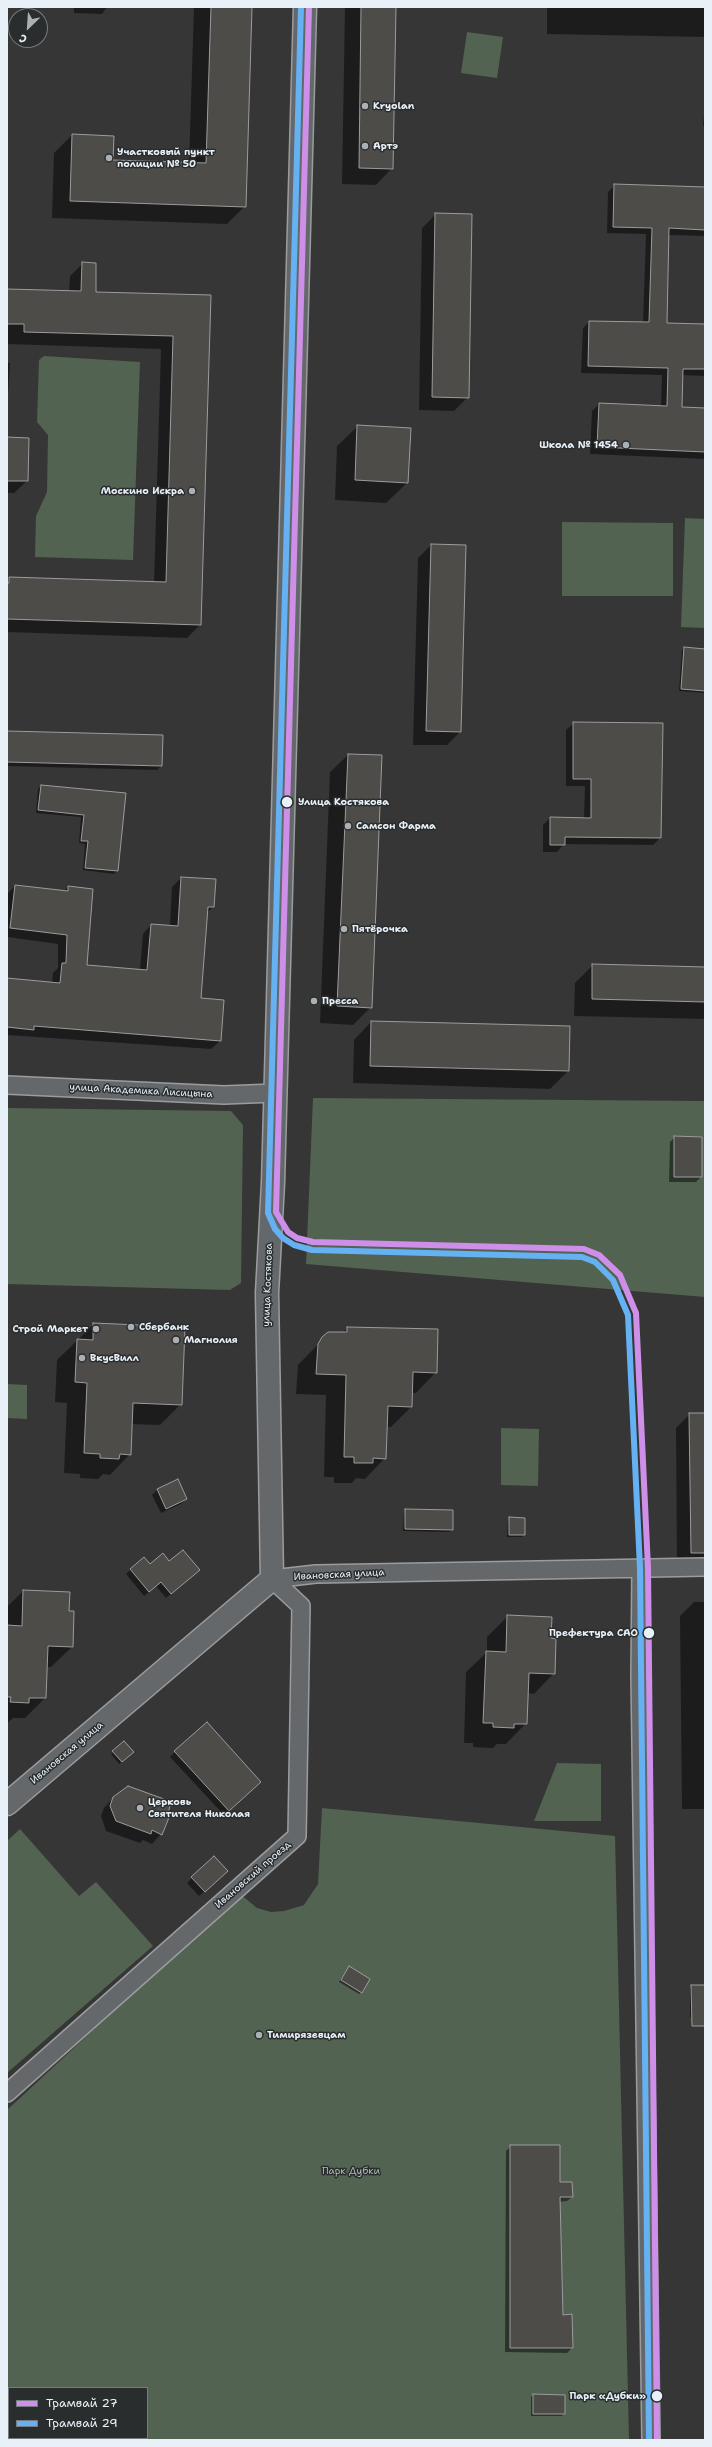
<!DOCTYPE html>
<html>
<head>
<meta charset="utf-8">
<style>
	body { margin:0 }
	#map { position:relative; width:712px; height:2447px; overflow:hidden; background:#363636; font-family:"Shantell Sans",sans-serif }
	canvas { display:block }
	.frame { position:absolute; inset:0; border:8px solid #e8f1f8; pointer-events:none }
	.legend { position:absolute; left:8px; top:2387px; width:140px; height:52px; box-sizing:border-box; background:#2a2d2e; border:1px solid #767b7f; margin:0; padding:5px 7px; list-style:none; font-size:12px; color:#e8f1f8 }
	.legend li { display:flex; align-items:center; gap:8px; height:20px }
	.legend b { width:20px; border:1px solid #767b7f }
	.north { position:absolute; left:8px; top:8px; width:40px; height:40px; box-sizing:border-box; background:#2a2d2e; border:1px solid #767b7f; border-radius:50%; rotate:205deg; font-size:11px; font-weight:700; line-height:16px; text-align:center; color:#e8f1f8 }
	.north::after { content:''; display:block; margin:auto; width:14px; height:18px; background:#aab0b4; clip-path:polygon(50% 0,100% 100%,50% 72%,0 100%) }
</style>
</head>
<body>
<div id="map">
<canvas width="712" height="2447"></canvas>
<div class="frame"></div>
<ul class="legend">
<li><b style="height:5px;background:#ce8fe9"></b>Трамвай 27</li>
<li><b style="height:5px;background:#66b1f2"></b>Трамвай 29</li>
</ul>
<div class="north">С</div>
</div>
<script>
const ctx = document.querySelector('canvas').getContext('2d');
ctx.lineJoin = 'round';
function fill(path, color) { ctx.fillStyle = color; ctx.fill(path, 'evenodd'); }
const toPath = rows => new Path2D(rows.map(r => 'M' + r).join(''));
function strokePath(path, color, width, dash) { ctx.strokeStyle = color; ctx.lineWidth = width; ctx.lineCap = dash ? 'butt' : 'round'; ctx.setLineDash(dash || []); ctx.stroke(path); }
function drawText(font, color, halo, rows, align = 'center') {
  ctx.font = font + ' "Shantell Sans",sans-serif'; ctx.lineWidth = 3; ctx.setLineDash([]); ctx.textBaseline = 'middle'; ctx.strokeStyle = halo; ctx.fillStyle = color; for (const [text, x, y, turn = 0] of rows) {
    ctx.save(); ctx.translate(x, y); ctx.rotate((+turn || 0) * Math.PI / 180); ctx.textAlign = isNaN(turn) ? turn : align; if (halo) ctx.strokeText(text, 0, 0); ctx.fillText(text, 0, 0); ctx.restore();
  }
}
const green = toPath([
	[467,32,503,37,497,78,461,73],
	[44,356,140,362,133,560,35,557,36,516,47,492,48,435,37,422,39,360],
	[685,518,705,519,705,628,681,627],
	[562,522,673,523,673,596,562,596],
	[313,1098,705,1101,705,1297,306,1264],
	[7,1108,231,1111,243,1125,241,1283,230,1290,7,1284],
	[7,1384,27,1385,27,1419,7,1418],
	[501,1428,539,1429,538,1486,501,1485],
	[557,1763,601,1764,601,1821,534,1821],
	[322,1808,615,1836,629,2440,7,2440,7,2110,240,1894,257,1908,271,1912,284,1911,304,1905,318,1884],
	[9,2388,147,2388,147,2438,9,2438],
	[20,1829,79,1896,96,1882,153,1946,7,2073,7,1841]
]);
const shadow = toPath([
	[74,7,107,7,102,14,74,13],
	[194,7,251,7,245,206,227,224,52,218,54,153,72,135,112,161,189,164],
	[345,7,395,7,392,168,376,185,342,184],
	[547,7,705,7,705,37,547,34],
	[705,105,705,126,703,126],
	[615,185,705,188,705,236,668,235,666,324,705,325,705,376,682,375,681,408,705,409,705,459,590,454,592,411,599,404,661,407,662,375,581,373,583,328,589,322,643,323,646,234,607,233,608,192],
	[436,214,468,397,454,411,419,410,422,228],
	[83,263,95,292,210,296,200,625,187,638,7,632,7,578,154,583,161,349,7,344,7,290,69,292,70,276],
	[7,363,10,363,7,411],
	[358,426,407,483,386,503,335,500,337,446],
	[7,438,27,481,14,493,7,493],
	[431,545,460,732,447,745,413,745,418,558],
	[684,648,705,650,705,693,679,691,682,650],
	[574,723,660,838,653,845,564,844,557,852,543,852,543,825,550,818,584,819,585,786,566,786,566,730],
	[7,732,161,766,157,770,7,766],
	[348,755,371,1007,353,1025,320,1023,330,772],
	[41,786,125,794,117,871,114,874,83,870,85,844,79,843,81,817,36,813,38,789],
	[181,878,213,907,206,914,200,999,220,1041,211,1049,7,1035,7,979,52,983,53,973,58,968,58,944,7,937,7,894,15,886,64,891,68,887,86,966,140,970,143,934,151,925,170,926,172,887],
	[593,965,705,968,705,1019,574,1016,575,983],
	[371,1022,568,1071,550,1089,353,1083,354,1040],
	[675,1137,701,1177,696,1182,669,1182,670,1142],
	[94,1324,181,1404,160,1425,131,1424,130,1454,110,1475,103,1474,98,1479,80,1478,80,1474,64,1473,67,1403,55,1402,57,1360],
	[348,1328,436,1372,416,1393,412,1393,411,1407,391,1427,386,1427,385,1458,365,1479,356,1478,352,1483,334,1483,334,1477,324,1477,326,1395,296,1394,298,1365,329,1333,342,1333],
	[690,1414,705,1414,705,1566,677,1566,676,1428],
	[177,1481,186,1499,181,1504,161,1513,152,1495,157,1490],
	[406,1510,452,1530,449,1532,403,1531,404,1512],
	[510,1518,524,1535,522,1537,507,1537,508,1521],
	[169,1562,193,1575,166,1598,156,1586,144,1596,126,1574,131,1569],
	[23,1591,68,1612,72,1647,51,1667,46,1667,45,1698,25,1718,13,1718,7,1723,7,1607],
	[694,1602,705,1602,705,1809,682,1809,680,1616],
	[508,1616,550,1639,554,1673,534,1694,527,1693,526,1723,506,1744,497,1744,493,1748,473,1747,473,1743,464,1743,466,1672,487,1652,487,1637],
	[124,1742,133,1752,119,1764,111,1754],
	[175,1752,255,1787,224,1815,170,1757],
	[114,1797,161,1834,152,1844,143,1840,140,1843,106,1831,101,1816,104,1808],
	[222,1875,199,1896,187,1883,192,1878],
	[347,1970,361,1992,359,1994,339,1982],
	[692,1986,705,1986,705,2017,690,2017,690,1988],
	[511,2146,559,2183,572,2197,567,2201,559,2202,562,2316,572,2348,567,2353,505,2352,506,2151],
	[533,2395,564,2414,562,2416,531,2416,531,2397]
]);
const building = toPath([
	[211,7,252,7,246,207,70,201,72,134,114,136,113,160,206,163,211,7],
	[361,7,396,7,393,169,359,168,361,7],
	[614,184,705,187,705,230,669,228,667,323,705,324,705,369,683,369,682,407,705,408,705,452,597,447,599,403,667,406,668,368,588,366,589,321,649,322,652,228,613,227,614,184],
	[435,213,472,214,469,398,432,397,435,213],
	[82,262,96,263,96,292,211,295,201,625,7,619,7,583,9,583,9,577,166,582,173,336,24,332,24,324,7,324,7,289,81,291,82,262],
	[357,425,411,428,408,483,355,480,357,425],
	[7,437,29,438,28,481,7,481,7,437],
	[431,544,466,545,461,732,426,731,431,544],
	[684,647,705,649,705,691,681,689,684,647],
	[573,722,663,723,661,838,565,837,565,845,550,845,550,817,591,818,591,779,573,779,573,722],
	[7,731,163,735,162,766,7,762,7,731],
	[348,754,382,755,372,1008,337,1006,348,754],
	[41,785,126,793,118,871,85,868,88,841,81,841,84,815,38,810,41,785],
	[181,877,216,879,214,907,208,907,201,998,224,1000,221,1041,34,1026,34,1030,7,1027,7,978,60,983,62,963,66,963,67,935,10,928,15,885,68,891,68,886,93,889,87,965,147,970,151,924,178,926,181,877],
	[592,964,705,967,705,1002,592,999,592,964],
	[371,1021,570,1026,569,1071,370,1066,371,1021],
	[674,1136,702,1137,702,1177,674,1177,674,1136],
	[93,1323,185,1327,182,1405,133,1403,131,1455,120,1454,119,1459,100,1458,100,1454,84,1453,87,1383,75,1382,77,1339,93,1340,93,1323],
	[347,1327,438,1329,437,1373,413,1372,412,1407,388,1406,386,1459,373,1458,373,1463,354,1463,354,1457,344,1457,346,1375,316,1374,318,1344,322,1337,328,1332,347,1332,347,1327],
	[689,1413,705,1413,705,1553,691,1553,689,1413],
	[178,1479,187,1499,166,1509,157,1489,178,1479],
	[405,1509,453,1510,453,1530,405,1529,405,1509],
	[509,1517,525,1518,525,1535,509,1535,509,1517],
	[183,1550,200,1570,171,1594,161,1582,149,1592,130,1569,144,1557,150,1564,163,1553,169,1561,183,1550],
	[23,1590,70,1592,69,1611,74,1611,73,1647,48,1646,46,1698,29,1698,29,1703,10,1702,11,1697,7,1697,7,1625,22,1626,23,1590],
	[507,1615,552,1617,551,1638,556,1639,555,1674,529,1673,527,1724,514,1724,514,1728,493,1727,493,1723,483,1723,486,1651,506,1652,507,1615],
	[207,1722,261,1782,229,1811,174,1751,207,1722],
	[124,1741,134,1752,122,1762,112,1751,124,1741],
	[128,1786,164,1799,163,1804,170,1805,168,1815,170,1815,162,1835,152,1830,151,1834,116,1821,110,1806,113,1797,128,1786],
	[214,1856,228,1871,205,1892,191,1877,214,1856],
	[349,1966,370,1979,362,1993,341,1980,349,1966],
	[691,1985,705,1985,705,2026,692,2026,691,1985],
	[510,2145,560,2145,560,2182,572,2182,573,2197,560,2197,563,2315,572,2314,573,2348,510,2348,510,2145],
	[533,2394,565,2395,565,2414,533,2414,533,2394]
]);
const street = toPath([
	[7,1085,224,1095,275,1093],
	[641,1568,640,1675,651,2440],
	[272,1579,316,1574,705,1567],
	[7,2093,297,1836,301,1606,272,1579]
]);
const secondary = toPath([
	[7,1804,272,1579,267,1293,273,1183,305,7]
]);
const tram1 = toPath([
	[309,7,276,1212,288,1232,297,1238,313,1242,584,1249,599,1255,620,1275,636,1313,648,1568,657,2440]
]);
const tram2 = toPath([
	[301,7,268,1213,275,1229,283,1238,294,1245,312,1250,582,1257,595,1262,613,1280,628,1315,640,1568,649,2440]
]);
const markers = [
	[365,106,4,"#aab0b4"],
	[365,146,4,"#aab0b4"],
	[109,158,4,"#aab0b4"],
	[626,445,4,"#aab0b4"],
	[192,491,4,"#aab0b4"],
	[287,802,6,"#e8f1f8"],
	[348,826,4,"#aab0b4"],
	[344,929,4,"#aab0b4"],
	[314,1001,4,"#aab0b4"],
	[131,1327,4,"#aab0b4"],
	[96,1329,4,"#aab0b4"],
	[176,1340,4,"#aab0b4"],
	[82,1358,4,"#aab0b4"],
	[649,1633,6,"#e8f1f8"],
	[140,1808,4,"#aab0b4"],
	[259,2035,4,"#aab0b4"],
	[657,2396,6,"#e8f1f8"]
];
const poiNames = [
	["Kryolan",373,106],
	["Артэ",373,146],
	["Участковый пункт",117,152],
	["полиции № 50",117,164],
	["Школа № 1454",618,445,"right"],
	["Москино Искра",184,491,"right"],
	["Самсон Фарма",356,826],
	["Пятёрочка",352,929],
	["Пресса",322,1001],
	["Сбербанк",139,1327],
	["Строй Маркет",88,1329,"right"],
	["Магнолия",184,1340],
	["ВкусВилл",90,1358],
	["Церковь",148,1802],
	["Святителя Николая",148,1814],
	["Тимирязевцам",267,2035]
];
const stopNames = [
	["Улица Костякова",298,802,"left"],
	["Префектура САО",638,1633],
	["Парк «Дубки»",646,2396]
];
const streetNames = [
	["улица Академика Лисицына",141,1091,3],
	["улица Костякова",268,1285,-88],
	["Ивановская улица",339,1575,-3],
	["Ивановская улица",67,1753,-40],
	["Ивановский проезд",253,1875,-41]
];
const parkNames = [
	["Парк Дубки",351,2171]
];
fill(green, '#526352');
fill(shadow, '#0007');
fill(building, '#4e4c49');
strokePath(building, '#9b9c9e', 1);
strokePath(street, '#9b9c9e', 20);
strokePath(secondary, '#9b9c9e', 25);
strokePath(street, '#65686b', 17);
strokePath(secondary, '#65686b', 22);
strokePath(tram1, '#ce8fe9', 6);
strokePath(tram2, '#66b1f2', 6);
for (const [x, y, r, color] of markers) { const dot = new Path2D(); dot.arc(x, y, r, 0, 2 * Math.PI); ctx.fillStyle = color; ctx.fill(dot); strokePath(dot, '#2a2d2e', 1.5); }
drawText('bold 10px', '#e8f1f8', '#2a2d2e', poiNames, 'left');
drawText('bold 10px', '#e8f1f8', '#2a2d2e', stopNames, 'right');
drawText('10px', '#e8f1f8', '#2a2d2e', streetNames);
drawText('10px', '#aebbb7', '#2a2d2e', parkNames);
</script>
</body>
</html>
